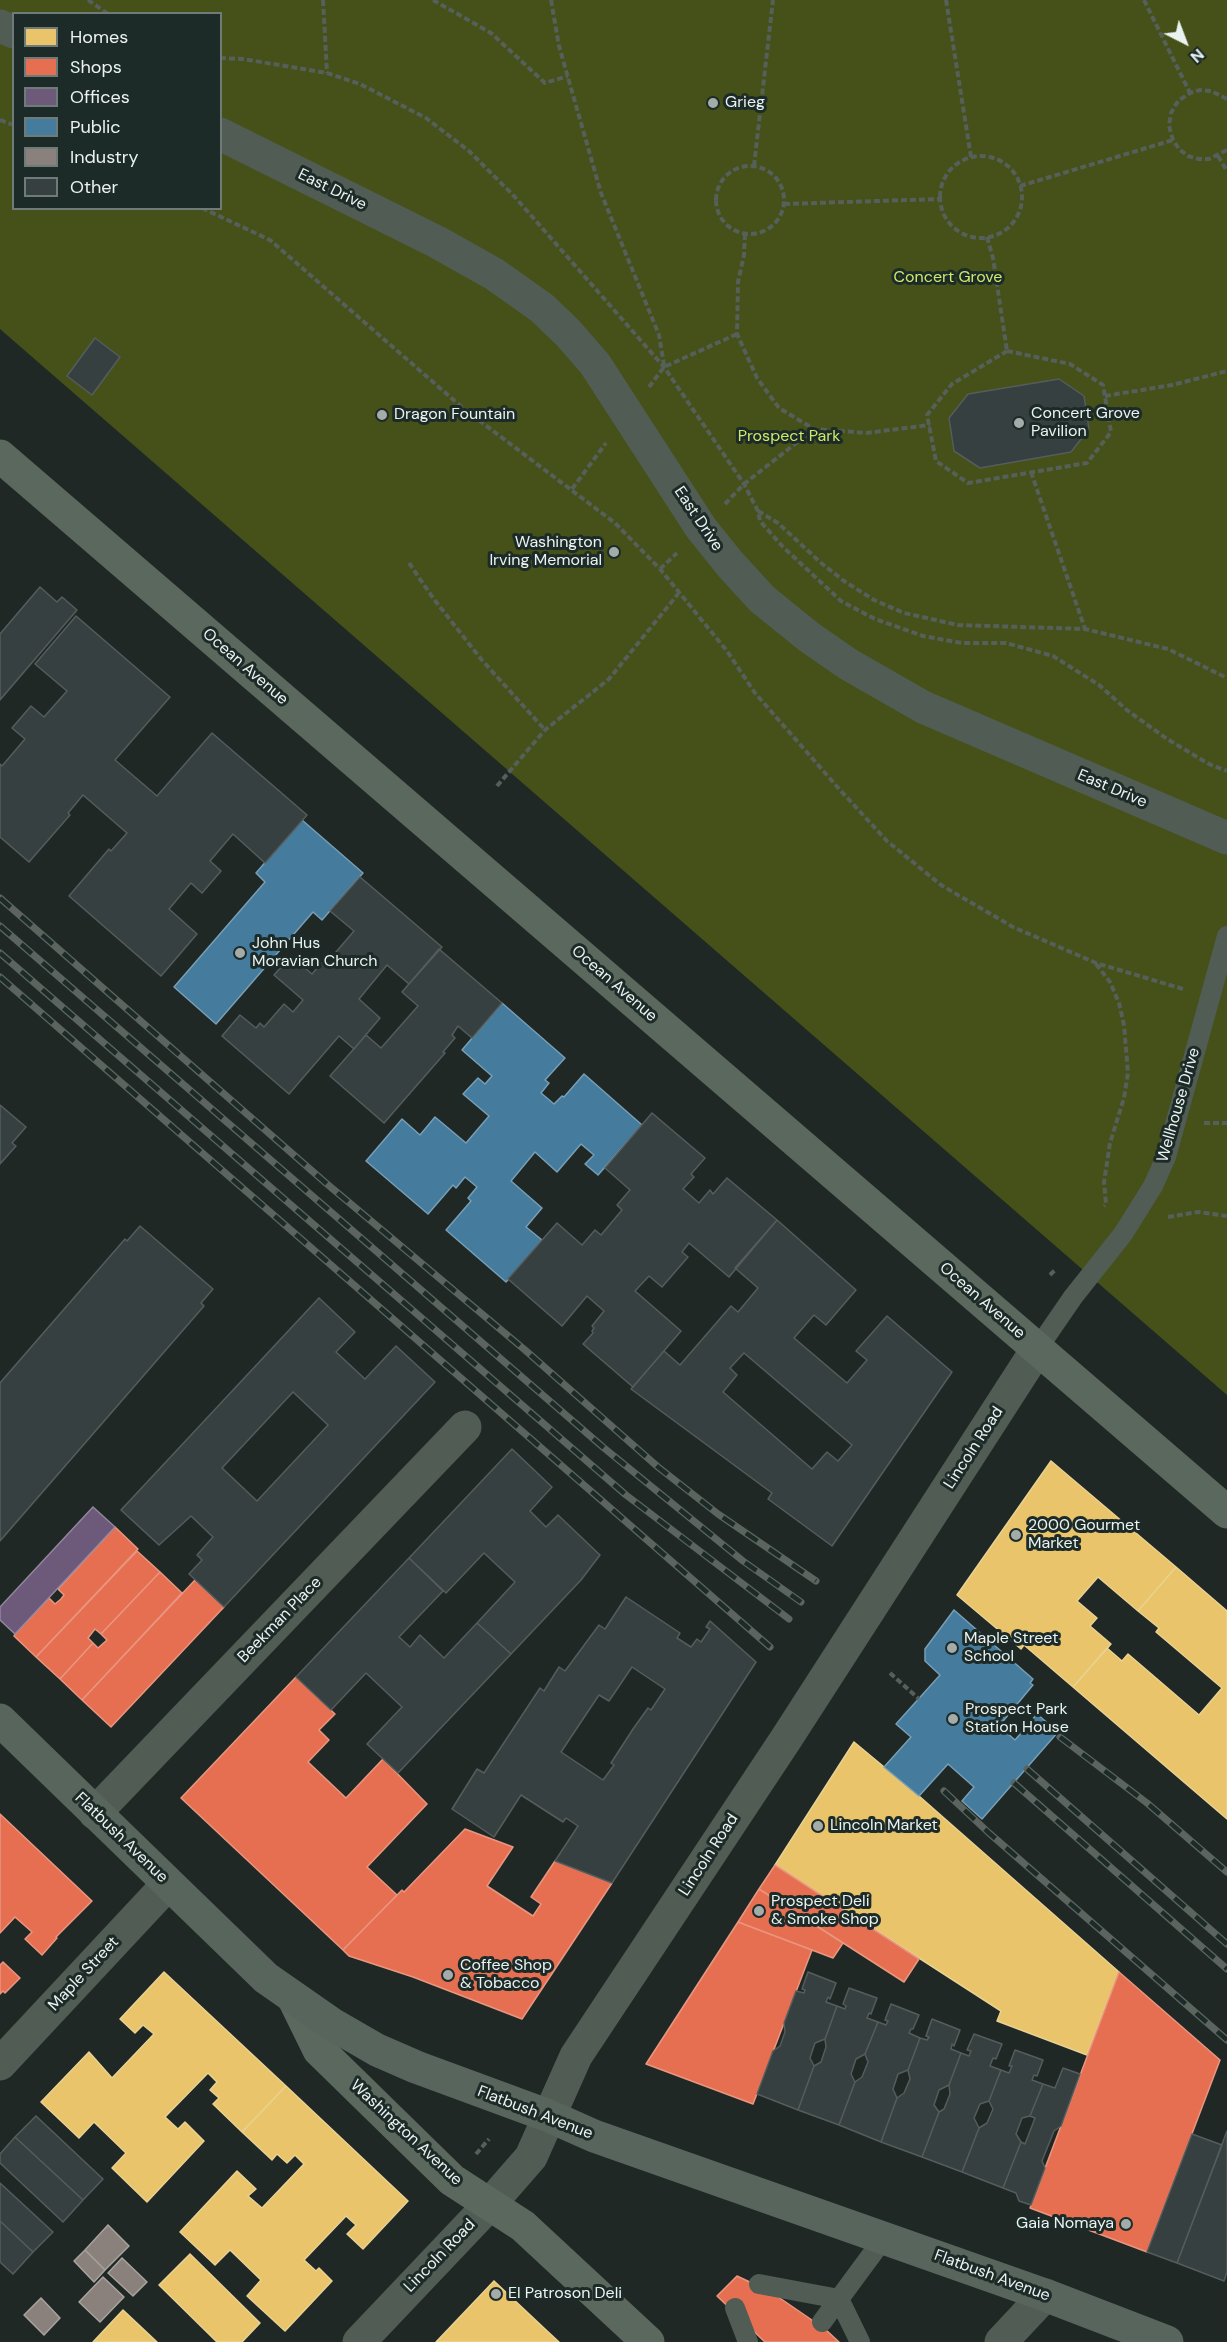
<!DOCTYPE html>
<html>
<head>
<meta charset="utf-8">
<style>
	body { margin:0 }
	#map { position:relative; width:1227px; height:2342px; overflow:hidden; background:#202826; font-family:"DM Sans",sans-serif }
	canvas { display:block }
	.legend { position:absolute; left:12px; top:12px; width:210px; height:198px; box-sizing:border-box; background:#1d2b28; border:2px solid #6f7b78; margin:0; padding:8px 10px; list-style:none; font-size:18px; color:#ebf3f1 }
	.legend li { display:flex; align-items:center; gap:12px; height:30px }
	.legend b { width:30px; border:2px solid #6f7b78 }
	.north { position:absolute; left:1155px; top:12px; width:60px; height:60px; -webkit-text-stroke:4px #1d2b28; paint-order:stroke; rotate:138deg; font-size:16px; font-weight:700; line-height:24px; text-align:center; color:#ebf3f1 }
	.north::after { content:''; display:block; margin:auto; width:21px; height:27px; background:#ebf3f1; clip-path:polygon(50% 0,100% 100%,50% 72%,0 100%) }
</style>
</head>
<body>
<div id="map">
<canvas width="1227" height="2342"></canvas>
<ul class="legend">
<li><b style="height:16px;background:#e9c46a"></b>Homes</li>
<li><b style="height:16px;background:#e76f51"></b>Shops</li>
<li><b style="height:16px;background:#6d597a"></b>Offices</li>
<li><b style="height:16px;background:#457b9d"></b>Public</li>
<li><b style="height:16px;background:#8a817c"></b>Industry</li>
<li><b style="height:16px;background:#364041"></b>Other</li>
</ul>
<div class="north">N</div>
</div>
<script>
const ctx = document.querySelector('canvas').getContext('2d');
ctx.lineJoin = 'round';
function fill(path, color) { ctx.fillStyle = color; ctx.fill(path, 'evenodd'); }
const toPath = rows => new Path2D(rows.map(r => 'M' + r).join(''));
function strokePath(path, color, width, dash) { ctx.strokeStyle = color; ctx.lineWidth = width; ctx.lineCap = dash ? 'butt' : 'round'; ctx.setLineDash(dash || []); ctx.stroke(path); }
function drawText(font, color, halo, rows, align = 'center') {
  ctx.font = font + ' "DM Sans",sans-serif'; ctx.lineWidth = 6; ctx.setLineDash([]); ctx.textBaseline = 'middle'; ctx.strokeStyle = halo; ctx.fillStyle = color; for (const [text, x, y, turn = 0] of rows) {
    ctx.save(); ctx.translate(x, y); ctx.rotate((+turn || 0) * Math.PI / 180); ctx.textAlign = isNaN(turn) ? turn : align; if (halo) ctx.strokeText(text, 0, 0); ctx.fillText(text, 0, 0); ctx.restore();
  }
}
const green = toPath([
	[0,0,1227,0,1227,1395,0,329],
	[14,14,220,14,220,208,14,208]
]);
const homes = toPath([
	[1051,1461,1176,1567,1138,1611,1098,1577,1077,1601,1097,1618,1090,1626,1111,1644,1073,1687,1024,1645,1021,1649,957,1595,1051,1461],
	[1176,1567,1227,1611,1227,1819,1073,1687,1107,1648,1122,1661,1128,1654,1199,1715,1222,1688,1156,1632,1159,1628,1138,1611,1176,1567],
	[854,1742,919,1796,1119,1972,1087,2055,997,2021,1001,2011,775,1865,854,1742],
	[164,1972,286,2086,242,2132,213,2104,219,2098,210,2090,217,2082,208,2073,165,2117,178,2129,185,2122,204,2141,147,2202,112,2168,126,2153,94,2122,79,2138,41,2102,89,2052,112,2078,154,2034,143,2025,135,2033,120,2019,164,1972],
	[286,2086,408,2201,363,2249,347,2234,356,2225,346,2216,304,2260,316,2271,319,2268,332,2281,285,2331,247,2296,261,2280,230,2250,215,2265,180,2232,237,2171,256,2189,248,2196,262,2208,304,2164,295,2155,287,2163,277,2154,272,2160,242,2132,286,2086],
	[190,2254,260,2323,242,2342,217,2342,159,2285,190,2254],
	[494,2281,545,2329,559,2342,436,2342,494,2281],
	[123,2310,157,2342,93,2342,123,2310]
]);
const shops = toPath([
	[115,1527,138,1549,36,1657,14,1636,15,1634,49,1598,55,1604,61,1599,64,1595,58,1589,115,1527],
	[137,1551,160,1572,101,1634,95,1629,88,1638,93,1643,60,1679,36,1657,137,1551],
	[160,1572,182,1593,82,1700,60,1679,93,1643,98,1648,107,1640,101,1634,160,1572],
	[195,1580,224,1607,111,1727,82,1700,195,1580],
	[296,1677,335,1714,319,1730,329,1740,308,1762,346,1798,383,1759,427,1804,367,1867,397,1895,343,1950,181,1798,296,1677],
	[0,1814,92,1901,56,1937,57,1938,42,1955,25,1939,32,1932,15,1917,0,1933,0,1814],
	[465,1829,513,1847,487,1886,533,1916,541,1904,531,1897,555,1861,612,1883,522,2019,413,1977,349,1956,343,1950,402,1890,404,1892,465,1829],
	[775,1865,919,1959,904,1982,759,1889,775,1865],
	[759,1889,843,1943,833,1958,738,1922,759,1889],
	[738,1922,812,1950,753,2104,646,2064,738,1922],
	[3,1962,20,1978,5,1993,3,1991,0,1994,0,1965,3,1962],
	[1119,1972,1220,2060,1147,2252,1030,2208,1119,1972],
	[737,2276,771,2292,825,2329,839,2342,765,2342,717,2296,737,2276]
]);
const offices = toPath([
	[93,1507,115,1527,15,1634,0,1620,0,1607,93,1507]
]);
const public = toPath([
	[302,820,363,873,322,920,313,912,216,1024,174,987,265,882,256,873,302,820],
	[502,1003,565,1058,545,1080,549,1083,541,1093,554,1104,562,1096,564,1097,584,1074,642,1125,598,1175,585,1164,594,1155,581,1144,557,1172,535,1152,511,1181,542,1208,526,1227,542,1240,506,1282,446,1230,471,1201,468,1198,477,1187,465,1177,456,1188,453,1185,428,1214,366,1161,402,1119,420,1135,435,1117,466,1143,489,1116,463,1094,478,1078,485,1084,492,1076,462,1050,502,1003],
	[954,1610,1033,1679,1030,1683,1033,1685,999,1726,1015,1740,1037,1714,1058,1732,982,1819,962,1801,974,1787,948,1764,919,1796,884,1767,911,1737,896,1724,940,1675,925,1661,925,1649,954,1610]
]);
const industry = toPath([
	[108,2225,129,2246,105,2270,85,2250,108,2225],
	[85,2250,105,2270,94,2282,74,2261,85,2250],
	[122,2258,147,2282,133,2296,108,2273,122,2258],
	[103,2277,124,2297,100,2322,79,2302,103,2277],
	[41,2298,60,2318,44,2335,24,2315,41,2298]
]);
const building = toPath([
	[95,338,120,357,92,395,67,376,95,338],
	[1059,379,1084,396,1089,429,1071,452,980,468,954,451,949,418,968,394,1059,379],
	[40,587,57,602,62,597,77,610,0,700,0,634,40,587],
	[76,616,170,697,115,760,157,796,212,733,307,815,265,863,233,834,210,861,221,871,202,893,191,883,169,909,197,934,161,976,69,896,109,849,111,851,127,833,83,795,68,813,70,815,29,862,0,837,0,764,2,766,25,739,12,728,31,706,44,717,67,691,35,664,76,616],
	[360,877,442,947,409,984,387,965,359,999,380,1018,354,1049,339,1036,289,1094,222,1036,240,1015,256,1028,260,1023,264,1027,284,1004,293,1012,303,1000,274,975,291,956,312,974,325,959,336,968,345,959,336,952,354,931,330,911,360,877],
	[439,949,502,1003,472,1038,458,1026,452,1035,455,1038,443,1052,445,1053,384,1123,330,1076,366,1035,381,1048,418,1006,402,992,439,949],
	[0,1105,26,1127,12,1143,16,1146,0,1164,0,1105],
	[652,1113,705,1158,691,1174,694,1177,683,1189,699,1203,710,1190,713,1194,727,1178,777,1220,729,1277,689,1243,682,1252,688,1257,662,1287,649,1276,635,1291,681,1331,633,1387,583,1344,593,1333,592,1331,594,1328,592,1326,604,1311,587,1296,562,1326,508,1279,557,1223,582,1245,595,1230,601,1235,622,1210,617,1205,630,1190,605,1168,652,1113],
	[777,1220,856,1290,826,1325,814,1315,794,1338,847,1383,867,1360,856,1351,887,1316,952,1372,832,1546,768,1499,772,1493,631,1389,664,1351,680,1365,731,1306,738,1312,758,1288,735,1268,777,1220],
	[744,1353,852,1445,838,1461,827,1452,812,1469,723,1392,737,1375,730,1368,744,1353],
	[140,1226,213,1289,201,1303,204,1306,0,1541,0,1383,125,1239,127,1241,140,1226],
	[319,1298,355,1332,336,1352,365,1379,396,1346,435,1382,224,1607,189,1574,202,1560,197,1555,213,1537,191,1516,159,1545,121,1510,319,1298],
	[293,1392,328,1425,257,1501,222,1468,293,1392],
	[512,1449,552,1487,530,1511,546,1527,558,1515,600,1555,581,1580,511,1654,477,1623,515,1582,484,1553,446,1593,409,1558,512,1449],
	[409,1558,443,1591,399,1637,410,1647,420,1635,444,1658,477,1623,511,1654,398,1773,367,1744,402,1707,366,1673,331,1710,296,1677,409,1558],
	[626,1597,680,1633,677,1638,691,1647,697,1639,701,1642,710,1629,706,1627,710,1621,756,1662,612,1883,555,1861,578,1826,566,1818,563,1822,521,1795,494,1837,452,1809,477,1769,484,1773,540,1688,544,1691,559,1667,565,1671,599,1625,605,1629,626,1597],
	[632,1667,665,1689,651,1710,648,1708,633,1729,611,1763,614,1765,603,1780,561,1752,599,1695,609,1701,632,1667],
	[808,1972,836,1983,830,1999,828,1997,826,2002,837,2006,825,2039,815,2043,810,2058,814,2066,798,2110,757,2094,773,2051,780,2046,785,2032,784,2023,796,1991,804,1993,805,1990,802,1989,808,1972],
	[849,1988,877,1998,871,2014,869,2013,867,2018,878,2022,865,2054,856,2059,851,2074,855,2082,839,2125,798,2110,814,2066,821,2062,826,2047,825,2039,837,2006,845,2009,846,2006,843,2004,849,1988],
	[891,2004,919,2015,913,2029,911,2029,909,2033,920,2038,908,2070,898,2074,893,2089,897,2098,881,2142,839,2125,855,2082,862,2077,868,2062,865,2054,878,2022,886,2025,888,2021,885,2020,891,2004],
	[932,2019,960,2030,954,2046,952,2044,951,2049,961,2053,949,2085,939,2090,934,2105,939,2112,922,2157,881,2142,897,2098,904,2093,910,2079,908,2070,920,2038,927,2040,929,2037,926,2036,932,2019],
	[974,2034,1002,2044,996,2059,993,2058,990,2066,1001,2070,989,2101,980,2104,974,2118,979,2128,962,2172,922,2157,939,2112,944,2109,950,2094,949,2085,961,2053,969,2056,971,2051,967,2050,974,2034],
	[1015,2050,1043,2060,1037,2076,1034,2075,1032,2080,1043,2084,1030,2116,1022,2118,1016,2134,1021,2142,1003,2188,962,2172,979,2128,987,2123,993,2109,989,2101,1001,2070,1009,2073,1012,2066,1009,2066,1015,2050],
	[1063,2068,1080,2074,1061,2126,1054,2131,1042,2161,1045,2168,1031,2205,1019,2201,1016,2193,1003,2188,1021,2142,1025,2144,1035,2118,1030,2116,1043,2084,1055,2088,1063,2068],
	[36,2116,103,2179,83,2200,15,2137,36,2116],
	[1227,2131,1227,2272,1224,2281,1177,2263,1227,2131],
	[1192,2134,1222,2145,1177,2263,1147,2252,1192,2134],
	[15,2137,83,2200,63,2222,0,2163,0,2154,15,2137],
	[0,2183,53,2232,33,2252,0,2221,0,2183],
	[0,2221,33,2252,13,2274,0,2262,0,2221]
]);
const path = toPath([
	[88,0,108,14],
	[323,0,327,73],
	[433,0,491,33,545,83,568,76],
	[551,0,559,46,601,193,659,335,664,365],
	[946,0,971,157],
	[1144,0,1190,93],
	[220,58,243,59,327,73,360,84,426,118,469,151,514,196,664,367,744,484,758,511,760,521,783,547,841,601,875,619,923,636,962,643,1006,643,1053,656,1099,685,1128,711,1167,739,1209,764,1227,771],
	[1227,99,1211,91,1200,90,1190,93,1178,101,1171,113,1169,126,1173,140,1179,149,1188,156,1199,159,1209,159,1227,150],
	[0,120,14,125],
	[1218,156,1227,171],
	'940 197a41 41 0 1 1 82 0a41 41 0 1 1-82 0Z',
	'716 200a34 34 0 1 1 68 0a34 34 0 1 1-68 0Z',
	[754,166,773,0],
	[1020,186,1173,140],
	[784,204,940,199],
	[202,208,270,240,464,409,615,523,660,569,727,651,755,693,840,790,887,841,941,885,1013,927,1096,963,1183,989],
	[745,234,744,255,738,282,737,334,757,378,779,408,814,429,866,433,930,425],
	[987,237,993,258,1007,351],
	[1007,351,1070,364,1103,385,1111,432,1087,463,968,483,936,461,927,415,952,384,1007,351],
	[649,387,664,367,737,334],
	[1105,396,1172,385,1227,371],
	[1031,472,1085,629],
	[572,489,606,443],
	[725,504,744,484,814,429],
	[758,511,778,523,820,562,844,581,874,600,904,613,958,625,1085,629,1168,649,1227,678],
	[409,563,433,598,481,659,545,730],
	[660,569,677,553],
	[497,786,545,730,609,679,678,594],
	[1096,964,1110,982,1119,1003,1124,1025,1128,1073,1124,1098,1110,1143,1104,1182,1106,1204,1104,1206],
	[1204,1123,1227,1123],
	[1168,1217,1198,1212,1227,1216],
	[1050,1275,1056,1269],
	[890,1673,919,1699],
	[476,2154,489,2139]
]);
const lane = toPath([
	[1038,1348,1073,1297,1123,1234,1153,1186,1166,1157,1227,936],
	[759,2284,839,2299],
	[839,2299,860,2342],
	[735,2308,748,2342],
	[822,2322,884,2238]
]);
const street = toPath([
	[0,26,14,32],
	[220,134,437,242,494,274,542,308,568,333,595,364,701,528,730,564,762,599,809,637,848,664,923,707,1227,838],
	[95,1813,465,1427],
	[0,2064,168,1884],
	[359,2342,490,2204,531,2157,576,2056,786,1739,1038,1348],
	[1001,2342,1045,2295]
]);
const secondary = toPath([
	[0,456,1227,1512],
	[294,1999,319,2050,452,2180,523,2226,648,2342]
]);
const primary = toPath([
	[0,1720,266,1978,332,2024,377,2050,416,2067,549,2116,594,2136,1045,2295,1167,2342]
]);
const rail = toPath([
	[0,898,327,1184,525,1350,658,1467,718,1514,816,1581],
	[0,926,604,1448,743,1561,801,1602],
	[0,953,626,1495,789,1619],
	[0,977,770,1647],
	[1060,1737,1147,1803,1227,1872],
	[1027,1769,1227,1944],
	[1014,1783,1227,1969],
	[944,1791,989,1833,1227,2040]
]);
const markers = [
	[713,103,6,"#a4acaa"],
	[382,415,6,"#a4acaa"],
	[1019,423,6,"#a4acaa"],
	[614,552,6,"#a4acaa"],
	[240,953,6,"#a4acaa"],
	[1016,1535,6,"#a4acaa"],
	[952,1648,6,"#a4acaa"],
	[953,1719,6,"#a4acaa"],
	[818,1826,6,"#a4acaa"],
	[759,1911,6,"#a4acaa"],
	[448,1975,6,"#a4acaa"],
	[1126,2224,6,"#a4acaa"],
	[496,2294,6,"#a4acaa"]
];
const poiNames = [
	["Grieg",725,103],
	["Concert Grove",1031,414],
	["Pavilion",1031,432],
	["Dragon Fountain",394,415],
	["Washington",602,543,"right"],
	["Irving Memorial",602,561,"right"],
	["John Hus",252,944],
	["Moravian Church",252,962],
	["2000 Gourmet",1028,1526],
	["Market",1028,1544],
	["Maple Street",964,1639],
	["School",964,1657],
	["Prospect Park",965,1710],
	["Station House",965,1728],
	["Lincoln Market",830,1826],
	["Prospect Deli",771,1902],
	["& Smoke Shop",771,1920],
	["Coffee Shop",460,1966],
	["& Tobacco",460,1984],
	["Gaia Nomaya",1114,2224,"right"],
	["El Patroson Deli",508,2294]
];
const streetNames = [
	["East Drive",332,190,26],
	["East Drive",698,519,56],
	["Ocean Avenue",245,667,41],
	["East Drive",1112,789,23],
	["Ocean Avenue",614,984,41],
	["Wellhouse Drive",1179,1105,-74],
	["Ocean Avenue",982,1301,41],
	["Lincoln Road",974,1448,-57],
	["Beekman Place",280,1620,-46],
	["Flatbush Avenue",121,1838,44],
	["Lincoln Road",709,1855,-57],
	["Maple Street",84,1974,-47],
	["Flatbush Avenue",535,2113,21],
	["Washington Avenue",406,2133,43],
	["Lincoln Road",440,2256,-46],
	["Flatbush Avenue",992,2276,20]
];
const parkNames = [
	["Concert Grove",948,278],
	["Prospect Park",789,437]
];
fill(green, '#455118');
fill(homes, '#e9c46a');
strokePath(homes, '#ead292', 1.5);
fill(shops, '#e76f51');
strokePath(shops, '#e89781', 1.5);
fill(offices, '#6d597a');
strokePath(offices, '#93879e', 1.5);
fill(public, '#457b9d');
strokePath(public, '#779fb6', 1.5);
fill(industry, '#8a817c');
strokePath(industry, '#a7a39f', 1.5);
fill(building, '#364041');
strokePath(building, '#565c5c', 1.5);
strokePath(path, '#565f5a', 4, [6, 3]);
strokePath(lane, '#515c54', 20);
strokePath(street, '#515c54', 33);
strokePath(secondary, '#5b685e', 33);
strokePath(primary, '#57655c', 33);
strokePath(rail, '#5c645f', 7);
strokePath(rail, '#1d2b28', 4.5, [14]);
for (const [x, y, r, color] of markers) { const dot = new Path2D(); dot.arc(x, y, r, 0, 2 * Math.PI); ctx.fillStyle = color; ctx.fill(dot); strokePath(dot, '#1d2b28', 2); }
drawText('16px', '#ebf3f1', '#1d2b28', poiNames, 'left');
drawText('16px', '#ebf3f1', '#1d2b28', streetNames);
drawText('16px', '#cee969', '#1d2b28', parkNames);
</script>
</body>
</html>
